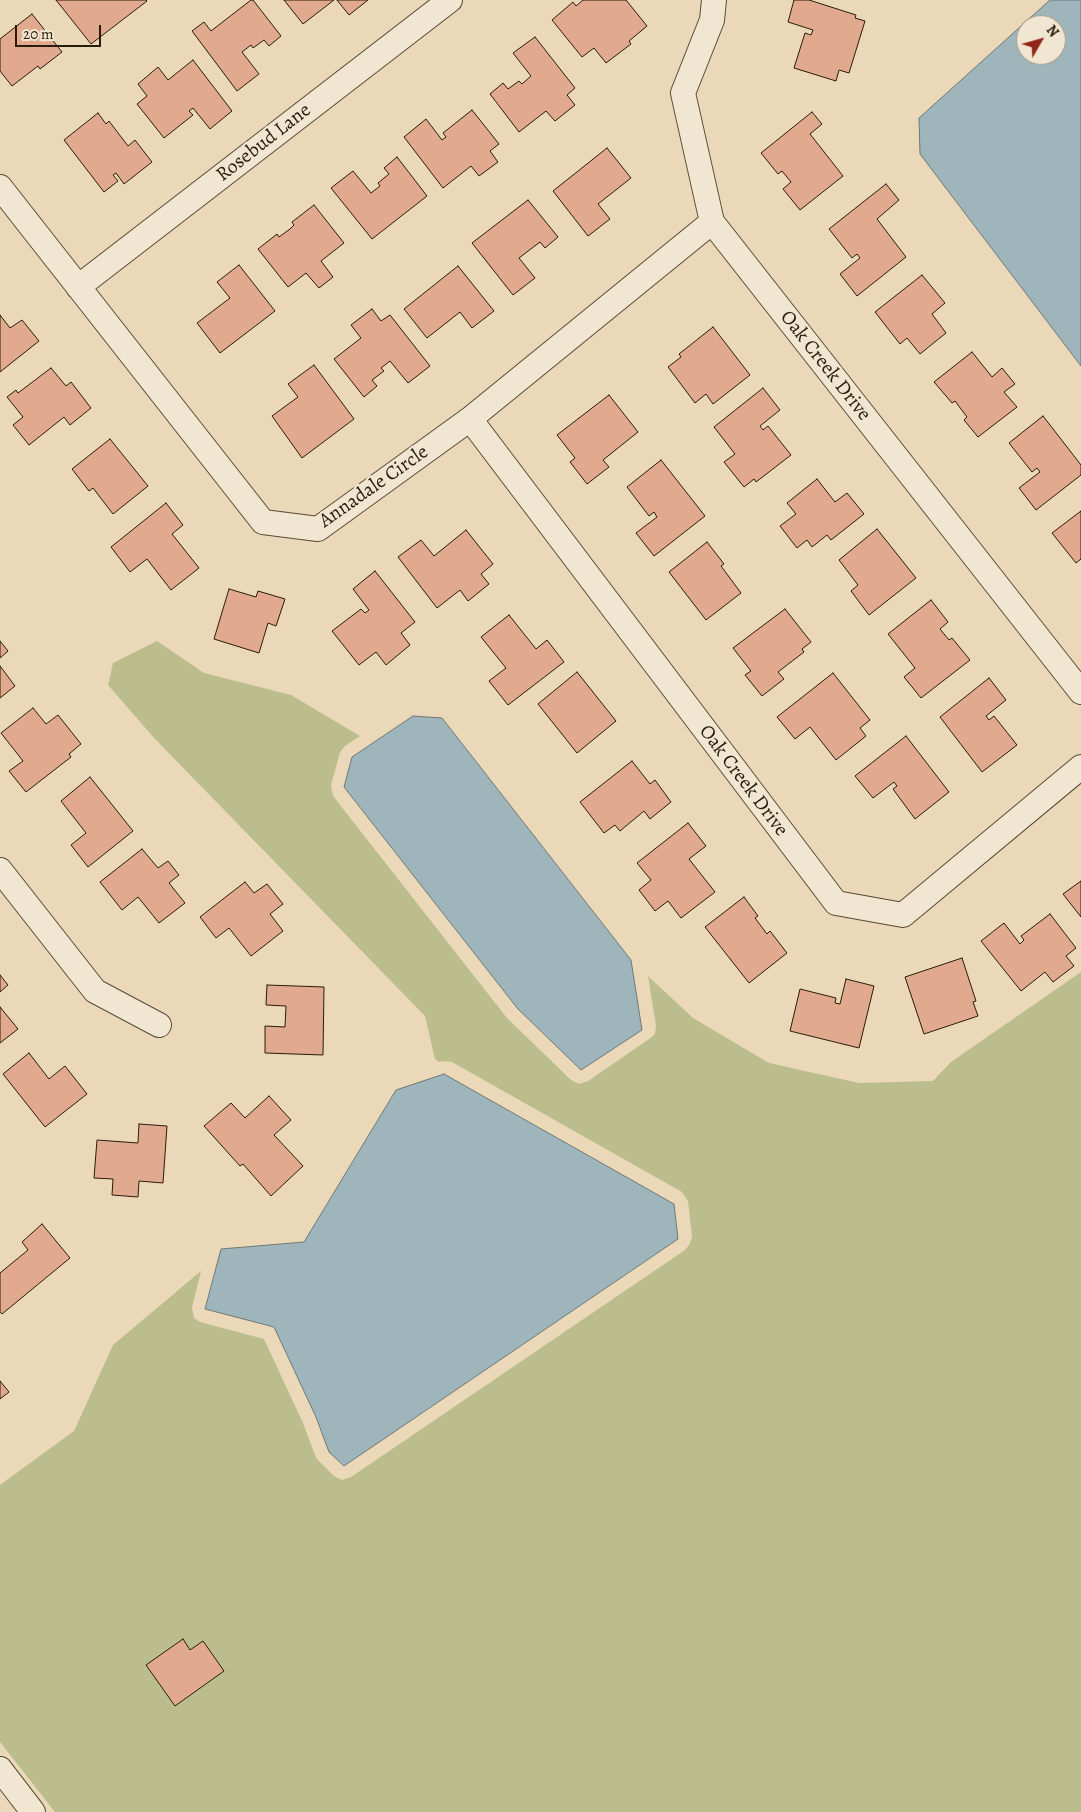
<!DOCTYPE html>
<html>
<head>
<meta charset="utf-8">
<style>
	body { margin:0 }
	#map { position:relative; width:1081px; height:1812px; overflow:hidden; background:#ead8b8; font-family:Alegreya,serif }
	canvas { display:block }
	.north { position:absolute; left:1016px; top:15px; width:50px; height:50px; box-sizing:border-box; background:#f1e6d1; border:1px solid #a19582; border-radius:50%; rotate:52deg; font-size:14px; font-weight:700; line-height:20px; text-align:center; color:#281c0b }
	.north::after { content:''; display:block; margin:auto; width:18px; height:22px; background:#8f2418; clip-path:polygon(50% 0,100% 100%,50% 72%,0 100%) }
	.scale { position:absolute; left:15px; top:25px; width:86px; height:22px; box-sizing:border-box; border:2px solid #281c0b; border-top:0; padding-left:6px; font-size:15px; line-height:18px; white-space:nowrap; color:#281c0b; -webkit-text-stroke:4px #f1e6d1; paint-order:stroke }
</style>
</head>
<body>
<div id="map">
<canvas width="1081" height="1812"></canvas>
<div class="north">N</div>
<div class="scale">20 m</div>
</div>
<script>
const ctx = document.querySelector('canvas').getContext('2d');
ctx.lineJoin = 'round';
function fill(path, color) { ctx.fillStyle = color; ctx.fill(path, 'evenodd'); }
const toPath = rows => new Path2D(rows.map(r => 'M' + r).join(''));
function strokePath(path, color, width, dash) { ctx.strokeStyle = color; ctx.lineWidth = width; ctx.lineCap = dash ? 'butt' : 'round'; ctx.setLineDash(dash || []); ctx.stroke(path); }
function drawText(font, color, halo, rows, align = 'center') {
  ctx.font = font + ' Alegreya,serif'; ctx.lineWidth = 4.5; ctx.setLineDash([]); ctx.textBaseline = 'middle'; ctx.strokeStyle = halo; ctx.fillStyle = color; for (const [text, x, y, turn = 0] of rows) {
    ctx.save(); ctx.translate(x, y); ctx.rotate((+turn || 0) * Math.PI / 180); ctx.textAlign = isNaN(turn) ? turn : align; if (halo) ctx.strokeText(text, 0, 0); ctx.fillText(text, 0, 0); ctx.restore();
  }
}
const green = toPath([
	[157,641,204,673,291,695,360,736,345,746,340,752,331,785,333,796,507,1018,571,1080,579,1084,588,1081,652,1037,655,1034,656,1026,648,976,693,1018,769,1063,859,1083,933,1081,951,1062,1081,972,1081,1812,55,1812,0,1742,0,1485,74,1431,113,1345,201,1271,192,1307,194,1318,200,1322,264,1339,303,1423,316,1458,334,1476,342,1480,351,1477,685,1250,690,1244,692,1236,688,1201,682,1192,452,1062,445,1061,439,1062,435,1059,425,1016,155,739,108,685,113,663]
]);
const water = toPath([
	[1050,0,1081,0,1081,366,920,154,919,118,1050,0],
	[1026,25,1056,25,1056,55,1026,55,1026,25],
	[413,716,442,718,631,960,642,1030,581,1070,518,1009,344,787,352,757,413,716],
	[444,1074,674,1204,678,1239,344,1466,329,1452,316,1417,274,1327,205,1309,221,1249,304,1242,396,1090,444,1074]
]);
const building = toPath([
	[56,0,146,0,147,1,91,44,56,0],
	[251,0,253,0,281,36,269,46,264,40,253,48,251,45,242,52,259,74,237,91,192,31,204,22,211,31,251,0],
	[284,0,334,0,303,24,284,0],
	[337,0,368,0,349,15,337,0],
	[583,0,626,0,647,26,629,41,631,44,606,63,594,48,582,57,552,20,573,2,576,6,583,0],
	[794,0,809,0,856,15,855,18,865,21,849,73,839,70,836,81,794,68,805,33,811,35,813,30,788,22,794,0],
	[32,14,62,52,40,69,38,66,12,86,0,71,0,39,32,14],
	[535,37,575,88,567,95,575,105,555,121,546,111,519,132,490,94,503,83,508,89,519,81,522,84,531,76,513,53,535,37],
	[193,60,232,111,210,129,193,108,189,111,193,115,164,138,137,104,147,96,138,84,158,67,168,80,193,60],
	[472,110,499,144,490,151,498,162,479,176,471,166,443,188,404,137,426,119,442,140,446,137,443,133,472,110],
	[812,112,822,124,810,134,843,176,800,210,783,189,791,182,782,171,778,174,761,153,812,112],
	[98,113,106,124,109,121,128,146,135,140,152,162,124,184,116,173,113,175,118,181,104,192,64,140,98,113],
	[607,148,631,178,598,204,610,219,588,236,553,191,607,148],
	[397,157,427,196,372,239,331,188,353,171,371,193,380,186,378,183,389,174,384,168,397,157],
	[886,184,899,200,877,219,906,257,857,296,840,274,860,258,857,254,852,258,829,229,886,184],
	[528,200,558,237,545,248,540,242,519,258,535,278,513,295,472,243,528,200],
	[314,205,344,243,321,261,333,277,319,288,306,273,288,287,258,249,277,234,279,237,290,229,294,225,292,222,314,205],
	[239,265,275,311,220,353,197,323,230,298,217,282,239,265],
	[458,266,494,311,472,328,460,312,427,338,404,309,458,266],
	[922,275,945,303,932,314,946,333,920,354,907,338,900,344,875,312,922,275],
	[372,309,381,321,390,315,430,366,408,383,390,361,381,368,384,371,372,380,377,386,364,397,334,359,361,338,351,325,372,309],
	[0,315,10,328,22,320,39,341,0,372,0,315],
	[713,327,750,375,713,404,706,394,695,403,668,367,681,357,679,354,713,327],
	[972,352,992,377,1002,368,1015,384,1004,392,1017,407,978,437,964,420,967,417,955,401,952,403,934,382,972,352],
	[314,365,354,419,302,458,272,416,298,397,288,384,314,365],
	[51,368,66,386,71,382,91,408,70,425,64,417,29,445,13,425,23,417,7,397,16,390,18,393,51,368],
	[763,388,780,410,760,426,763,430,768,426,791,455,756,482,754,479,744,487,724,462,735,454,714,427,763,388],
	[609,395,638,432,603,460,609,467,587,484,570,462,575,458,557,435,609,395],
	[1043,416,1081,465,1081,475,1036,510,1019,488,1040,472,1037,468,1032,472,1009,443,1043,416],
	[110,439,148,486,113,514,93,488,89,491,72,469,110,439],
	[661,460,705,516,654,556,636,533,657,517,654,512,649,516,627,487,661,460],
	[817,479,835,502,847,493,864,514,831,540,827,535,812,547,807,540,797,548,780,526,796,514,787,503,817,479],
	[166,503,183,525,172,534,199,568,171,590,147,559,130,572,111,547,166,503],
	[1081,511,1081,559,1076,563,1052,533,1081,511],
	[877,529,916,578,869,615,851,591,858,585,839,560,877,529],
	[466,530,493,564,481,574,489,584,468,601,460,590,437,608,398,557,421,540,434,556,466,530],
	[707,542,724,564,721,566,741,593,706,620,669,572,707,542],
	[375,571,415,622,401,633,410,645,386,665,376,652,359,665,332,631,361,609,365,613,369,610,353,589,375,571],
	[229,589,256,597,258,591,285,599,276,626,268,623,259,653,214,639,229,589],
	[931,600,948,622,940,629,949,640,952,638,970,660,921,698,904,677,915,668,888,634,931,600],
	[785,609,811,642,802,649,804,652,778,672,784,679,762,696,745,675,751,671,733,648,785,609],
	[509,615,536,649,547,640,564,662,508,705,489,681,506,668,481,637,509,615],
	[0,641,8,651,0,658,0,641],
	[0,666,15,686,0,698,0,666],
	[577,672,616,721,577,753,538,704,577,672],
	[833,673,870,720,860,728,866,736,836,760,810,727,795,739,777,717,833,673],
	[989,678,1006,700,986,716,989,720,994,716,1017,745,982,772,940,717,989,678],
	[33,708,46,724,58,715,81,744,69,754,71,757,26,792,9,771,23,761,1,733,33,708],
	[906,736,949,792,915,819,893,789,897,786,894,782,873,798,855,776,906,736],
	[632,761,650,784,655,780,671,802,650,819,644,811,620,831,615,825,604,833,580,802,632,761],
	[90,777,133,831,88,867,71,845,86,833,61,801,90,777],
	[688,823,706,846,689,859,715,892,681,918,668,901,655,911,639,890,651,880,637,863,688,823],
	[142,849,158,868,168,861,179,875,169,883,185,903,159,923,138,897,122,910,100,882,142,849],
	[1081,881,1081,917,1063,894,1081,881],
	[245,882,254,893,267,884,283,904,270,914,283,931,251,956,229,928,216,938,200,917,245,882],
	[744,897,758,916,755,918,767,934,770,931,787,953,749,983,705,927,744,897],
	[1050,914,1076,948,1066,956,1074,966,1053,982,1045,972,1021,991,981,941,1004,923,1020,944,1024,940,1021,936,1050,914],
	[962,958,976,1001,973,1002,978,1016,924,1034,905,977,962,958],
	[0,975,8,985,0,992,0,975],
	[846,979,874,986,859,1048,790,1031,800,989,836,998,835,1003,840,1004,846,979],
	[267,985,324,987,323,1055,265,1053,265,1026,285,1027,286,1006,266,1005,267,985],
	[0,1007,18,1029,0,1043,0,1007],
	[29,1053,49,1079,65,1066,87,1094,45,1127,3,1074,29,1053],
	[269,1096,291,1120,274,1135,303,1166,271,1196,243,1164,240,1166,204,1126,231,1103,245,1118,269,1096],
	[139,1124,167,1126,163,1183,139,1181,138,1197,112,1195,113,1179,94,1178,97,1140,138,1143,139,1124],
	[42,1224,70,1258,2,1314,0,1312,0,1273,28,1250,22,1242,42,1224],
	[0,1381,9,1392,0,1399,0,1381],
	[183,1639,190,1650,203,1641,224,1671,175,1706,146,1665,183,1639]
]);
const street = toPath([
	[714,0,712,20,683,93,712,222,1081,692],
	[0,187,263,522,318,529,470,419,712,222],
	[78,287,450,0],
	[470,419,836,903,903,915,1081,767],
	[0,870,95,991,159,1025],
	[0,1769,33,1812]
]);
const streetNames = [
	["Rosebud Lane",264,143,-38],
	["Oak Creek Drive",825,366,52],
	["Annadale Circle",374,487,-35],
	["Oak Creek Drive",743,781,53]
];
fill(green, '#bbbe8c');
fill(water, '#9eb6bb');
strokePath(water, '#6f7875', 1);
fill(building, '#e1a98d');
strokePath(building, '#281c0b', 1);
strokePath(street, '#584b36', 26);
strokePath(street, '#f1e6d1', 24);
drawText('20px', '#281c0b', '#f1e6d1', streetNames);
</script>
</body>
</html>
